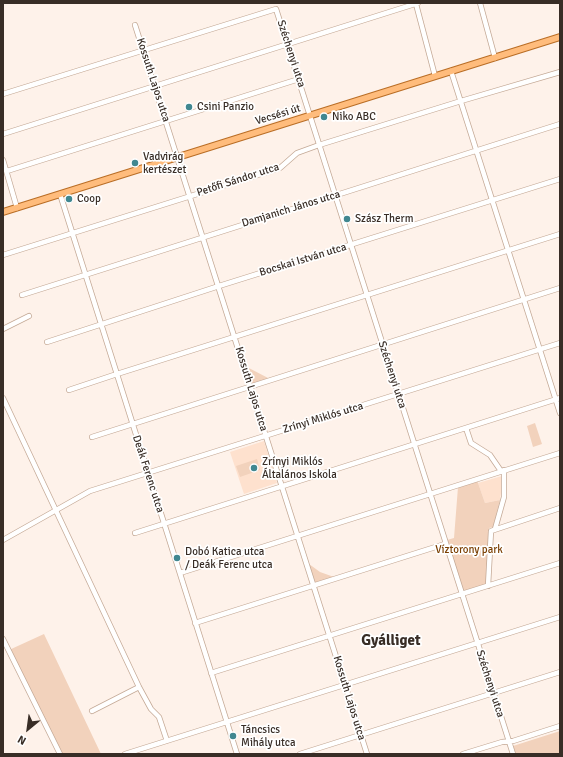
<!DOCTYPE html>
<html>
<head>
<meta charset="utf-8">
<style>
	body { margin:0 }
	#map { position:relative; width:563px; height:757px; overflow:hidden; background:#fef2ea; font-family:Signika,sans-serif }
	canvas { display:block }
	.frame { position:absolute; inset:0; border:4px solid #382d26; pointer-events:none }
	.north { position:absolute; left:8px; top:709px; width:40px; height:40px; -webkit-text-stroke:3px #fff; paint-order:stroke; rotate:209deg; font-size:11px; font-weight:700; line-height:16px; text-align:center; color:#382d26 }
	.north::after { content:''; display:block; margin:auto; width:14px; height:18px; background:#382d26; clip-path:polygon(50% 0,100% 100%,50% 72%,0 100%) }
</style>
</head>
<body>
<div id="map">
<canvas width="563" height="757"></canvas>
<div class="frame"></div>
<div class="north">N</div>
</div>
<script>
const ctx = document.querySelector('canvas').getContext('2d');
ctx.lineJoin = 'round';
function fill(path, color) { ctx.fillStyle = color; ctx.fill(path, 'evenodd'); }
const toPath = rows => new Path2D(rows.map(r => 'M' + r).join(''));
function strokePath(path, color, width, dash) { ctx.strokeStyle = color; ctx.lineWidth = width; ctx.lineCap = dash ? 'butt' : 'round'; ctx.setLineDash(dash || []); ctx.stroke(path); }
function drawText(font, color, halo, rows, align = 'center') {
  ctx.font = font + ' Signika,sans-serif'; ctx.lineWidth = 3.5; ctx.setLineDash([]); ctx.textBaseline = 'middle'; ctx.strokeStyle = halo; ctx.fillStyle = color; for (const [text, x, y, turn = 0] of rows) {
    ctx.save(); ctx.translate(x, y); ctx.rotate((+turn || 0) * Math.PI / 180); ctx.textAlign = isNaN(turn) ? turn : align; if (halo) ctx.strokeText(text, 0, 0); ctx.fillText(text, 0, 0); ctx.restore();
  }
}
const built = toPath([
	[264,441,277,483,244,494,230,452],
	[502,476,501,493,500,500,485,503,478,483]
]);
const green = toPath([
	[245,366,270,379,253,384,251,383],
	[535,423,542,444,533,447,527,426],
	[257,459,260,470,240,477,236,466],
	[477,480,485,503,500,500,493,527,489,528,487,585,463,593,447,540,454,538,458,487],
	[309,564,320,572,334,577,316,583,314,582],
	[44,634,101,754,62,754,9,650],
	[560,731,560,754,516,754,513,746]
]);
const minor = toPath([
	[480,3,495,58],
	[416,4,435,76],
	[135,25,367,754],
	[451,71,560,413],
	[3,94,276,9,513,754],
	[3,134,418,3],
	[3,160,17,208],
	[7,171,299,79],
	[60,194,237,754],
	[3,255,280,168,297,153,319,145,461,101,560,72],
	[22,295,560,124],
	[3,329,29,316],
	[47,342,219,286,560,179],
	[69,390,117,374,560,234],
	[3,398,139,687,151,709,159,717,167,741],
	[466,428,471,443,490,455,501,471],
	[92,437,560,288],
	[495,529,504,497,504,470],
	[135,533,560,398],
	[3,540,90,491,560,343],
	[180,573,560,453],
	[488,586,491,531,560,508],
	[195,623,445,544],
	[3,639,60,754],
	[211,673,560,563],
	[92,711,139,687],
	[125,754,560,617],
	[300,754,560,672],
	[463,754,502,742,513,741,560,726]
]);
const major = toPath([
	[3,212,560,37]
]);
const markers = [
	[189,107,4,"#408790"],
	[324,117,4,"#408790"],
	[135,163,4,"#408790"],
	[69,199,4,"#408790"],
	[347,219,4,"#408790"],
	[254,468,4,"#408790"],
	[177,558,4,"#408790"],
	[233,736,4,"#408790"]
];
const streetNames = [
	["Széchenyi utca",291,54,72],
	["Kossuth Lajos utca",153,80,72],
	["Vecsési út",278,115,-17],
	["Petőfi Sándor utca",238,180,-18],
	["Damjanich János utca",291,209,-17],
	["Bocskai István utca",303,260,-17],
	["Széchenyi utca",392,375,72],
	["Kossuth Lajos utca",251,389,73],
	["Zrínyi Miklós utca",323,418,-17],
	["Deák Ferenc utca",148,474,72],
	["Széchenyi utca",490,684,72],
	["Kossuth Lajos utca",349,698,73]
];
const poiNames = [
	["Csini Panzio",197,107],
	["Niko ABC",332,117],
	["Vadvirág",143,157],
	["kertészet",143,170],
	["Coop",77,199],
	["Szász Therm",355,219],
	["Zrínyi Miklós",262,462],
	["Általános Iskola",262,475],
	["Dobó Katica utca",185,552],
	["/ Deák Ferenc utca",185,565],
	["Táncsics",241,730],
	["Mihály utca",241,743]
];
const parkNames = [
	["Víztorony park",469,550]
];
const districtNames = [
	["Gyálliget",391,641]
];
fill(built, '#fee1ce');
fill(green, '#f2d2bc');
strokePath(minor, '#c4a996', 6);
strokePath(major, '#b96d25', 8);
strokePath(minor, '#fff', 4.5);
strokePath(major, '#ffbc7c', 6);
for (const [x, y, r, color] of markers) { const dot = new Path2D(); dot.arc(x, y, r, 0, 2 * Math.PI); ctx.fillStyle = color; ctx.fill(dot); strokePath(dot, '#fff', 1.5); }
drawText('11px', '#382d26', '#fff', streetNames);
drawText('11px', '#382d26', '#fff', poiNames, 'left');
drawText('11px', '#7a3e00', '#fff', parkNames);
drawText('bold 15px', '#382d26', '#fff', districtNames);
</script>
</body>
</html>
